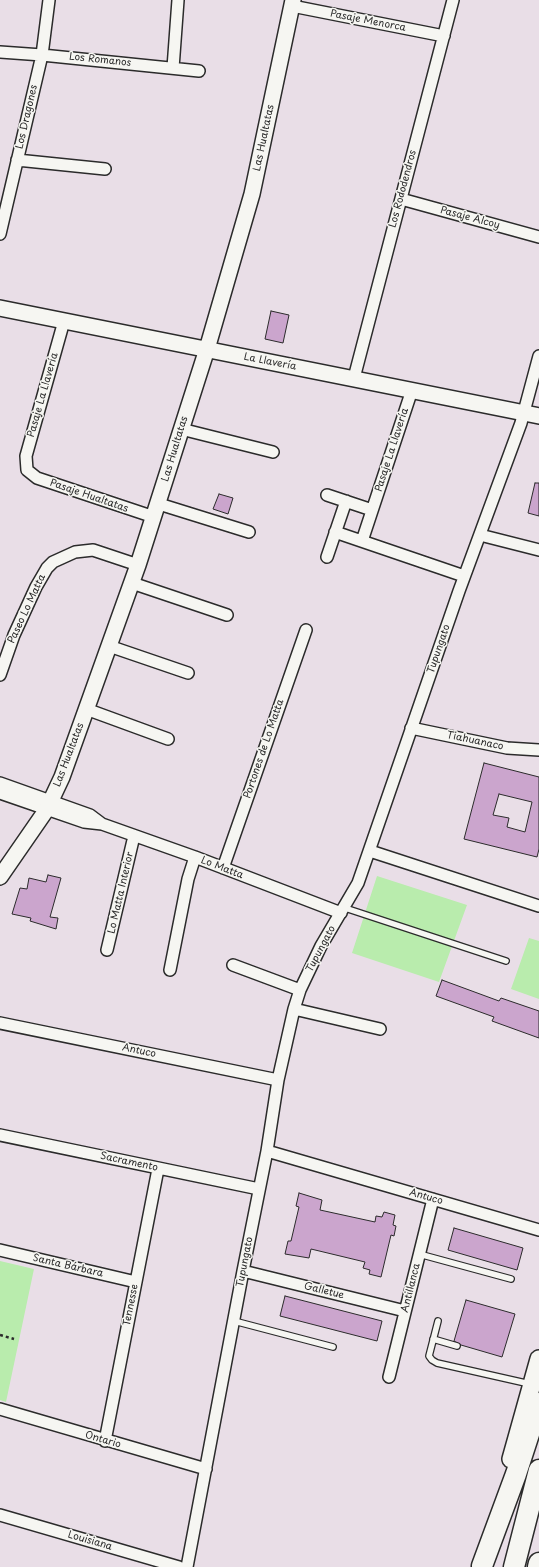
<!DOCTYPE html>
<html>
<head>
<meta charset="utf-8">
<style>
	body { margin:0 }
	canvas { display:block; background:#e9dee7 }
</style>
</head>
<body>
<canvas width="539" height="1567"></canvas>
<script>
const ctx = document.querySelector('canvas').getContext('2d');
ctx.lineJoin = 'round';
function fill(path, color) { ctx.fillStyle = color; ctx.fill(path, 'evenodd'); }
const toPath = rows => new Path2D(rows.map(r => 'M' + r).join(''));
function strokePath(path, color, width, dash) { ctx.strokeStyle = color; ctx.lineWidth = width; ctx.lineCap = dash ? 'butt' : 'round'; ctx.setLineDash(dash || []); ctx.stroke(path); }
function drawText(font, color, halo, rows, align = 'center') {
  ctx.font = font + ' "Playpen Sans",sans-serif'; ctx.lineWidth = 3; ctx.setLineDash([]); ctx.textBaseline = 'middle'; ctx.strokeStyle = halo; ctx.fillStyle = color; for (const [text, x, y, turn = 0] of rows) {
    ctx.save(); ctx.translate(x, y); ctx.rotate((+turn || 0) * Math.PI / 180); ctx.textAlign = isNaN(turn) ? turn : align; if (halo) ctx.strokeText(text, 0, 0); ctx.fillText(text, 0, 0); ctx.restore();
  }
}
const green = toPath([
	[377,876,467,905,439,982,352,953],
	[529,938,539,941,539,999,511,989],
	[0,1261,34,1269,6,1402,0,1400]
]);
const building = toPath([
	[271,311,289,315,283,343,265,339,271,311],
	[535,483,539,483,539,516,528,513,535,483],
	[219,494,233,498,228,514,213,509,219,494],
	[484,763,539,777,539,849,537,857,464,839,484,763],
	[499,794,532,802,525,832,507,827,509,818,493,815,499,794],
	[48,875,61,878,50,917,58,918,56,929,30,921,31,918,12,914,20,888,27,889,29,878,46,882,48,875],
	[442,980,499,1001,501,998,539,1011,539,1038,492,1021,494,1017,436,996,442,980],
	[299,1193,322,1200,320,1210,375,1222,376,1216,382,1217,384,1212,395,1215,393,1225,396,1226,394,1236,391,1235,381,1277,369,1274,370,1270,363,1268,365,1262,311,1249,309,1258,285,1254,288,1241,291,1241,299,1207,296,1206,299,1193],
	[454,1228,523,1248,517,1270,448,1250,454,1228],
	[285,1296,382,1321,377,1341,280,1316,285,1296],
	[466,1300,515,1314,502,1357,461,1345,454,1341,466,1300]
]);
const path = toPath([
	[0,1335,14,1339]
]);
const lane = toPath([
	[345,908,506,961],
	[419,1254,511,1279],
	[234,1321,333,1347],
	[438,1321,429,1356,432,1360,437,1363,530,1384],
	[433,1339,457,1346]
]);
const street = toPath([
	[292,6,444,36],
	[0,52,42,55,199,71],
	[173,68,178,0],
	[17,160,105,169],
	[401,199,539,237],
	[0,234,42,55,49,0],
	[64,321,26,456,27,470,37,478,154,517],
	[354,378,453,0],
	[181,429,273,452],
	[327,495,372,510],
	[159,504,249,532],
	[335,532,464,576],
	[480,535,539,550],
	[362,541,412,390],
	[327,557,346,501],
	[132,583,227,615],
	[109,646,188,673],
	[0,675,14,635,36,587,47,568,53,562,75,552,93,550,138,565],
	[86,709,168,739],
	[411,728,507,748,539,750],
	[0,783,90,815,102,824],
	[0,793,84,822,102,824,195,857,341,913],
	[370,851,539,906],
	[223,868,306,630],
	[107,950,134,836],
	[233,965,300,990],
	[170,970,188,879,195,857],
	[294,1009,380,1029],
	[0,1023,278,1080],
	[0,1135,259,1189],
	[267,1151,539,1230],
	[0,1250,136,1282],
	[243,1271,405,1311],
	[389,1377,433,1199],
	[0,1409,206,1469],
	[105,1441,158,1169],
	[0,1515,179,1567],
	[187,1567,243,1271,267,1151,278,1080,294,1009,300,990,321,946,358,883,459,591,521,423,539,356]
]);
const secondary = toPath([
	[0,308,539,416],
	[0,877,47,809,62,777,138,565,207,349,252,194,293,0]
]);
const primary = toPath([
	[511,1459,539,1359]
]);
const highway = toPath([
	[482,1566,516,1474,539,1403],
	[514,1567,539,1470],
	[538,1567,539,1563]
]);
const streetNames = [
	["Pasaje Menorca",368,21,11],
	["Los Romanos",100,60,6],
	["Los Dragones",27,117,-77],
	["Las Hualtatas",264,138,-78],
	["Los Rododendros",403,189,-75],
	["Pasaje Alcoy",470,218,15],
	["La Llavería",270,362,11],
	["Pasaje La Llavería",43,395,-74],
	["Las Hualtatas",175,449,-73],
	["Pasaje La Llavería",392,450,-72],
	["Pasaje Hualtatas",89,496,19],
	["Paseo Lo Matta",27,609,-65],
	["Tupungato",439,649,-71],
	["Tiahuanaco",475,741,12],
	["Portones de Lo Matta",264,749,-71],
	["Las Hualtatas",69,755,-69],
	["Lo Matta",222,868,21],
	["Lo Matta Interior",121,893,-77],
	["Tupungato",321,949,-62],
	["Antuco",139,1051,12],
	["Sacramento",129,1162,12],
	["Antuco",426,1197,16],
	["Tupungato",245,1262,-79],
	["Santa Bárbara",68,1266,13],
	["Antillanca",411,1288,-76],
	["Galletue",324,1291,14],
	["Tennesse",131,1305,-79],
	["Ontario",103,1440,16],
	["Louisiana",90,1541,16]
];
fill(green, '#b9ecad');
fill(building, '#cba5cd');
strokePath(building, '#2b2b2b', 1);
strokePath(lane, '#2b2b2b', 8);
strokePath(street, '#2b2b2b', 14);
strokePath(secondary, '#2b2b2b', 18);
strokePath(primary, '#2b2b2b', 20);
strokePath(highway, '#2b2b2b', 23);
strokePath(path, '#2b2b2b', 2.5, [3, 3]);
strokePath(lane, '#f6f6f2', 5.5);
strokePath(street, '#f6f6f2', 11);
strokePath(secondary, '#f6f6f2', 15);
strokePath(primary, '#f6f6f2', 17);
strokePath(highway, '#f6f6f2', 20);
drawText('10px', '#2b2b2b', '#f6f6f2', streetNames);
</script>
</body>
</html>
